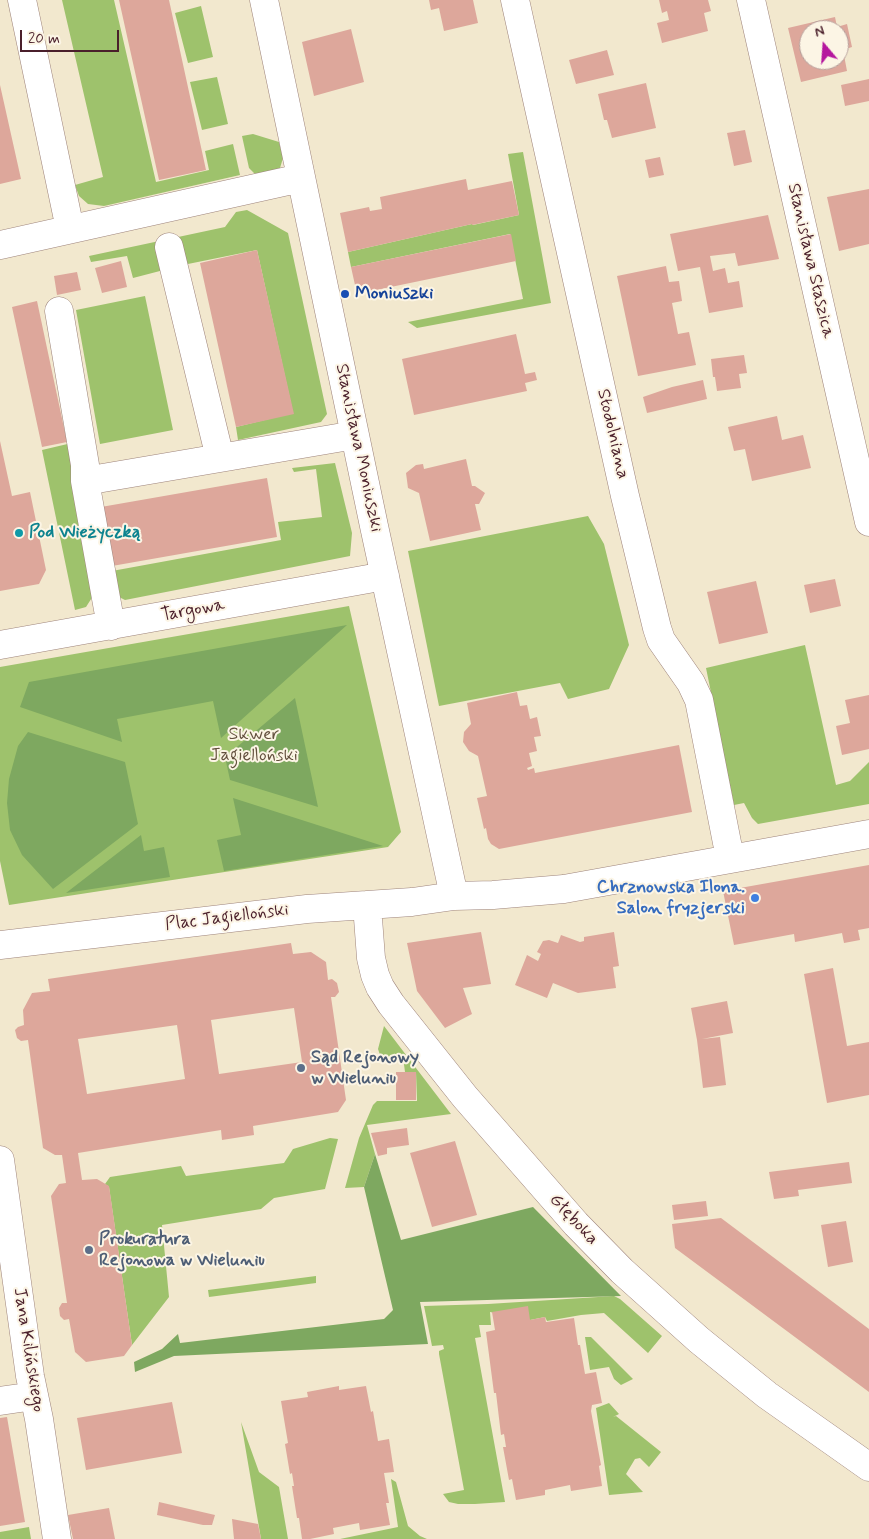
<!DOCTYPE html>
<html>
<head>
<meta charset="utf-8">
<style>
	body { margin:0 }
	#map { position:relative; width:869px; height:1539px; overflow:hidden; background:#f2e8ce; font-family:Mynerve,sans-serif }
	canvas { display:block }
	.north { position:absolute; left:799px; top:20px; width:50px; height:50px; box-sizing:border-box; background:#fcf5e5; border:1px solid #b59f9b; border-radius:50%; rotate:342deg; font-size:14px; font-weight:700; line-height:20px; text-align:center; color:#4a1f2b }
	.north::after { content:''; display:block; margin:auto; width:18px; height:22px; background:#b5179e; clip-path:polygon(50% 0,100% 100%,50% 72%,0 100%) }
	.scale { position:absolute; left:20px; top:30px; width:99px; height:22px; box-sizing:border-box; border:2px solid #4a1f2b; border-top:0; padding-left:6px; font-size:15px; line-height:18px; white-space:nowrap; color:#4a1f2b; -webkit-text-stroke:4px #fcf5e5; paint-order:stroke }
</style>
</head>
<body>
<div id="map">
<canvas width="869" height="1539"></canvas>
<div class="north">N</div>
<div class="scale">20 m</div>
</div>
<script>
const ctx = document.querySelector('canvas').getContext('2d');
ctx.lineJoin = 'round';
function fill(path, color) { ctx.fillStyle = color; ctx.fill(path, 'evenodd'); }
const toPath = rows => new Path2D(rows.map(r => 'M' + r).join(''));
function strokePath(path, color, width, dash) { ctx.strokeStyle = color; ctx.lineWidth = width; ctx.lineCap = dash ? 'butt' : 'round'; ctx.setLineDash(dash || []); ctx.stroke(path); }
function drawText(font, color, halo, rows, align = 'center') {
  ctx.font = font + ' Mynerve,sans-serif'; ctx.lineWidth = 4; ctx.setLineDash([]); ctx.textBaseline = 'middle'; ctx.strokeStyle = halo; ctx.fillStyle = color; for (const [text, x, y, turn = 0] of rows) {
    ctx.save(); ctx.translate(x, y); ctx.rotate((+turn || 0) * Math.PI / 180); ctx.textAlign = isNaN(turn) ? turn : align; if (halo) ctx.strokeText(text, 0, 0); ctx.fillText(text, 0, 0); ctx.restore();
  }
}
const green = toPath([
	[62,0,114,0,156,182,209,170,205,151,233,144,240,175,104,206,88,204,79,196,75,185,103,177],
	[201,6,213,57,188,63,175,13],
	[217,77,228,124,202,130,190,82],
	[253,134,279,142,283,158,280,168,268,173,255,174,249,168,242,136],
	[523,152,551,303,417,328,408,322,523,299,510,234,351,267,348,252,472,224,473,225,519,215,508,154],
	[247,210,288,233,327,414,321,422,238,440,236,427,293,413,257,250,183,265,133,278,127,256,91,262,89,256,225,227,236,212],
	[145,296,173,430,100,444,76,310],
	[76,442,93,596,86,607,75,610,42,450],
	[335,463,352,533,350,556,125,600,117,596,112,571,281,540,278,522,322,517,316,469,294,472,292,468],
	[588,516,604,544,629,645,609,689,568,699,560,683,439,706,408,551],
	[349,606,401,832,388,847,9,905,0,861,0,667],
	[805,645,836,785,850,781,869,762,869,804,758,824,752,818,744,803,734,805,706,668],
	[384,1026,451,1114,367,1125,375,1154,364,1187,345,1188,359,1138,373,1105,377,1101,417,1101,416,1072,405,1072,403,1057,387,1057,380,1055,378,1049],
	[330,1138,338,1139,325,1189,274,1198,261,1209,162,1225,169,1297,132,1345,109,1187,105,1184,110,1177,181,1166,186,1176,284,1163,293,1149],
	[316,1276,316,1283,209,1297,208,1290],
	[614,1296,620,1299,662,1336,648,1353,604,1313,581,1315,547,1321,545,1317,530,1320,490,1312,491,1325,479,1325,481,1337,475,1338,505,1502,475,1504,458,1504,449,1502,443,1494,464,1490,439,1354,439,1351,444,1349,443,1345,432,1346,424,1306,488,1304],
	[585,1337,591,1337,633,1379,621,1385,614,1379,609,1367,590,1370],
	[609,1403,619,1414,613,1417,616,1416,661,1452,649,1467,640,1458,635,1459,626,1474,643,1492,609,1495,596,1408],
	[241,1422,259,1472,279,1487,288,1539,261,1539],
	[391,1479,396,1482,408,1526,420,1536,427,1539,340,1539,398,1527],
	[29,1527,31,1539,0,1539,0,1532]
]);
const forest = toPath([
	[347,625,221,738,213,701,117,719,122,742,20,707,29,682],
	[295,698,318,807,230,780,225,757],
	[28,732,125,762,138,824,53,889,22,855,10,830,7,803,9,779,18,746],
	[233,798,383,846,224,871,217,840,241,835],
	[141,835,144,851,164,847,170,877,66,893],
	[375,1154,401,1240,533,1207,621,1296,420,1302,428,1344,174,1356,135,1372,134,1362,162,1349,178,1334,180,1343,384,1319,393,1310,364,1187]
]);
const building = toPath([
	[119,0,169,0,206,170,159,180],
	[429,0,473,0,478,23,444,31,439,8,431,10],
	[659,0,708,0,711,11,704,13,708,31,662,43,657,23,669,20,667,11,662,13],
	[835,17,837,27,847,24,852,47,843,50,847,71,801,82,788,28],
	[809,30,839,30,839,60,809,60],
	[351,29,364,82,314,96,302,42],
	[607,50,614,75,576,84,569,60],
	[869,79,869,101,845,106,841,85],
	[646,83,656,128,612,138,607,120,604,120,598,94],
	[0,85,21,179,0,184],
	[745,130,752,162,734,166,727,133],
	[660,157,664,175,649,178,645,160],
	[466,179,468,190,512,181,519,215,472,225,472,224,348,252,340,213,369,207,370,211,382,209,380,197],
	[869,189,869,244,839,251,827,197],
	[768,215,779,259,738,266,735,253,710,256,713,271,725,268,728,283,739,281,743,307,709,313,700,267,678,271,670,234],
	[511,234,516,261,357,294,351,267],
	[257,250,294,414,236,427,200,263],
	[121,261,127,287,102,293,95,268],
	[666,266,669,282,679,281,682,301,672,303,678,334,689,332,696,365,638,376,617,276],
	[77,272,81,290,57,295,54,276],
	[37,301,67,442,42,447,12,307],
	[516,334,525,374,535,372,537,380,525,383,527,391,414,415,402,359],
	[744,355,747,373,739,374,741,388,717,391,715,377,713,377,711,359],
	[703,380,707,399,647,413,643,397,672,387],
	[777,416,782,440,803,435,811,468,752,481,745,449,734,451,728,427],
	[0,441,12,496,30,492,46,570,39,584,0,591],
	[466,459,472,486,475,486,485,493,479,504,475,504,481,530,430,541,419,493,408,488,406,473,416,465,423,464,424,469],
	[267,478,277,537,112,566,101,507],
	[835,579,841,606,810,613,804,585],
	[756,581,768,633,719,644,707,592],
	[517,692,520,706,527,705,530,719,537,717,541,736,534,737,537,751,529,753,532,766,527,768,528,770,534,768,535,773,679,745,692,812,499,849,491,844,488,839,486,828,484,829,477,798,487,796,478,756,469,751,463,742,464,732,471,724,467,703],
	[869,695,869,749,842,755,836,726,850,723,845,700],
	[869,865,869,928,858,930,860,940,844,943,842,933,795,942,794,934,734,945,723,891],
	[481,932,491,984,463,988,472,1014,445,1028,417,991,407,943],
	[614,932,619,966,613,967,616,988,578,993,553,983,547,998,515,985,527,955,538,961,541,954,537,952,543,941,549,940,558,943,561,935,580,942,584,941,584,937],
	[291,943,293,954,311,952,326,962,328,980,332,979,337,983,339,992,335,997,331,997,346,1100,338,1112,253,1126,254,1135,222,1140,221,1130,78,1153,82,1180,97,1179,109,1186,132,1345,124,1356,86,1362,75,1352,69,1319,64,1320,60,1316,59,1308,62,1303,67,1303,51,1196,59,1184,66,1183,62,1155,55,1155,43,1148,28,1040,21,1041,17,1038,15,1030,18,1027,24,1025,23,1010,32,993,50,991,48,979],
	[294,1008,302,1062,219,1074,211,1020],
	[177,1025,185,1079,87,1094,78,1039],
	[833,968,847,1046,869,1042,869,1095,827,1103,804,974],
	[727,1001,733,1033,702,1039,720,1037,726,1085,703,1088,697,1040,691,1008],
	[396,1072,416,1072,416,1100,396,1100],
	[407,1128,409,1145,387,1148,387,1154,378,1156,371,1133],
	[455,1141,477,1215,432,1227,410,1153],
	[849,1162,852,1183,798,1190,799,1196,774,1199,769,1172],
	[706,1201,708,1216,674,1220,672,1205],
	[721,1218,869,1329,869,1392,675,1248,672,1224],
	[846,1221,853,1262,828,1267,821,1225],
	[528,1306,530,1320,545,1317,546,1322,574,1318,578,1345,580,1345,585,1374,596,1372,602,1403,592,1405,591,1411,601,1465,599,1466,602,1486,571,1491,570,1485,545,1490,545,1495,516,1500,512,1479,509,1480,503,1447,506,1447,504,1434,501,1435,496,1393,494,1393,486,1332,495,1330,492,1312],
	[339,1386,339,1390,366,1386,371,1412,373,1411,378,1441,389,1439,394,1472,384,1473,389,1503,386,1503,390,1525,360,1530,359,1523,333,1528,334,1534,310,1539,302,1539,299,1518,297,1518,292,1486,294,1486,292,1473,290,1474,285,1444,288,1443,281,1401,308,1397,307,1392],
	[172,1402,182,1453,86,1470,77,1418],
	[7,1417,25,1522,0,1526,0,1418],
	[159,1502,215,1515,212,1525,203,1525,157,1515],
	[109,1508,115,1539,73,1539,68,1515],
	[232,1519,258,1524,261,1539,234,1539]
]);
const street = toPath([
	[22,0,70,229],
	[264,0,374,526,454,896],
	[515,0,625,496,657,628,661,640,691,683,699,700,730,858],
	[751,0,869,522],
	[0,245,301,178],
	[169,247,220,458],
	[59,311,85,465,85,481,111,626],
	[85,481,355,435],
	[0,645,385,576],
	[367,905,371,958,375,975,380,987,391,1004,465,1097,576,1224,622,1271,699,1340,767,1395,869,1467],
	[0,945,307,909,412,902,454,896,493,895,564,889,869,834],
	[0,1160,30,1376,39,1419,57,1539],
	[0,1401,34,1396]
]);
const markers = [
	[345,294,5,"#1a4fb4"],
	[19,533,5,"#0f9aa8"],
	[755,898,5,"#3f7fe0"],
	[301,1068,5,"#5c6f8a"],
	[89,1250,5,"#5c6f8a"]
];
const streetNames = [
	["Stanisława Staszica",810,261,77],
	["Stodolniana",612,434,77],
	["Stanisława Moniuszki",358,448,78],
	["Targowa",193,611,-10],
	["Plac Jagielloński",227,918,-7],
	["Głęboka",573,1220,47],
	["Jana Kilińskiego",28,1350,81]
];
const transitNames = [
	["Moniuszki",355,294]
];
const cultureNames = [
	["Pod Wieżyczką",29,533]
];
const parkNames = [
	["Skwer",254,735],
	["Jagielloński",254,756]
];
const shopNames = [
	["Chrznowska Ilona.",745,888],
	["Salon fryzjerski",745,909]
];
const serviceNames = [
	["Sąd Rejonowy",311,1058],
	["w Wieluniu",311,1079],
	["Prokuratura",99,1240],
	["Rejonowa w Wieluniu",99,1261]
];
fill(green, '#9ec26c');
fill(forest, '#7ea860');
fill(building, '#dda79b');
strokePath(street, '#9e847c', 29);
strokePath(street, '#fff', 28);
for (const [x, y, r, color] of markers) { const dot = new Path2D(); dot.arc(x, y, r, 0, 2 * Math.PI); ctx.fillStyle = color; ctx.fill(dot); strokePath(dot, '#fcf5e5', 2); }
drawText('18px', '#4a1f2b', '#fcf5e5', streetNames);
drawText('bold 18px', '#164399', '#fcf5e5', transitNames, 'left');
drawText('bold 18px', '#0d838f', '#fcf5e5', cultureNames, 'left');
drawText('18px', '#63503e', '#fcf5e5', parkNames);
drawText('bold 18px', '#366cbe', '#fcf5e5', shopNames, 'right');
drawText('bold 18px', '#4e5e75', '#fcf5e5', serviceNames, 'left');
</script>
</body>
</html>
